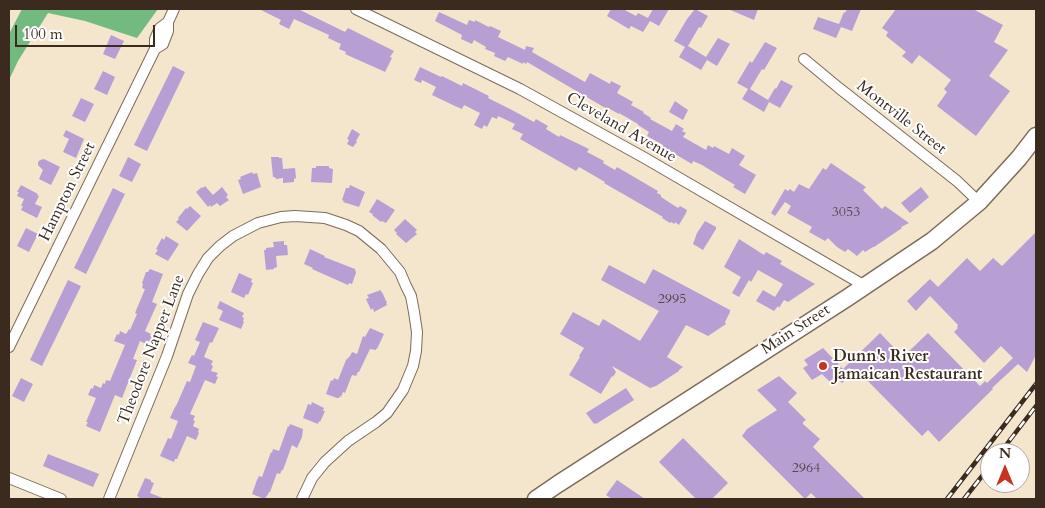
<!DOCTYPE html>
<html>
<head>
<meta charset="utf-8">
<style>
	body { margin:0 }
	#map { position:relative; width:1045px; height:508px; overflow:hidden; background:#f4e5cd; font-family:Cardo,serif }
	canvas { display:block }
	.frame { position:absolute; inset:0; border:10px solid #3b2a1e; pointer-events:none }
	.north { position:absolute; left:980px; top:443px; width:50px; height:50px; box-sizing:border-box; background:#fff; border:1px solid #b1aaa5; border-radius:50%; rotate:0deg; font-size:14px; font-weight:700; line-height:20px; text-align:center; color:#3b2a1e }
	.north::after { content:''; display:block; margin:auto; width:18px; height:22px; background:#c8321e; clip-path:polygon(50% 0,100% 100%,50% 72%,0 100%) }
	.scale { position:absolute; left:15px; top:25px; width:140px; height:22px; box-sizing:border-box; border:2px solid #3b2a1e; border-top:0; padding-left:6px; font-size:15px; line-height:18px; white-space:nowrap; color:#3b2a1e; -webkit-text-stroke:4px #fff; paint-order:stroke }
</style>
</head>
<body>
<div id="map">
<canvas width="1045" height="508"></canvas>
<div class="frame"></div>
<div class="north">N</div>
<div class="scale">100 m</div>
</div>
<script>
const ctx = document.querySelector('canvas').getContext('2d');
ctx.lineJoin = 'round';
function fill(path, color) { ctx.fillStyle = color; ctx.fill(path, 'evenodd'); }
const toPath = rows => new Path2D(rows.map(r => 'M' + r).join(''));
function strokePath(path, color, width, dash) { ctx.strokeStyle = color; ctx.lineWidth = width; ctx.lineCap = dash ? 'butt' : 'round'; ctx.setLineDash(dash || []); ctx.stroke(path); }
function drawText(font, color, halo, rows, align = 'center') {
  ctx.font = font + ' Cardo,serif'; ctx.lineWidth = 4; ctx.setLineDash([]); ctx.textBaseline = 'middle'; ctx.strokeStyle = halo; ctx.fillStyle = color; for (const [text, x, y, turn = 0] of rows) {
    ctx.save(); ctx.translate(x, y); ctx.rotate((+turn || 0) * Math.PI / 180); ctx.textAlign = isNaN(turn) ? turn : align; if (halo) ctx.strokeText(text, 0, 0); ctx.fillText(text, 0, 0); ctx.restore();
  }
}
const forest = toPath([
	[22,9,158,9,137,38,85,21,48,13,18,61,9,80,9,34]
]);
const building = toPath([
	[259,9,298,9,345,32,348,28,394,51,390,57,392,58,385,72,383,71,345,54,346,52,339,49,341,44,328,38,329,35,294,19,289,29,279,24,281,20],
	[611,9,623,9,636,16,638,13,648,18,653,9,669,9,659,26,650,21,643,32,631,26,629,29,607,16],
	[695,9,708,16,701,28,699,27,688,46,706,57,718,38,730,44,717,66,707,60,701,70,679,57,685,47,674,41,687,19],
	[728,9,758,9,754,20],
	[847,9,861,9,852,31,841,27,836,38,813,29,818,17,839,24,844,12,845,13],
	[896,9,973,9,1003,25,994,42,1008,50,989,76,1010,91,976,136,937,106,947,92,944,89,951,80,919,55,912,64,902,56,906,52,886,36,888,32,882,28],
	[439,12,467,25,469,20,475,22,475,20,489,27,490,26,501,31,498,37,525,50,526,46,534,48,532,52,585,82,590,73,610,84,611,81,621,86,617,93,633,102,631,105,644,112,643,113,651,118,650,119,672,131,676,124,684,129,682,131,686,133,683,137,706,150,708,145,713,148,714,146,729,154,732,148,745,156,739,165,756,175,745,194,733,187,735,185,702,165,693,161,692,164,663,147,663,145,647,136,649,132,638,125,638,124,619,113,619,114,608,108,607,109,527,62,526,64,523,62,523,64,508,57,505,61,494,56,495,53,485,49,486,47,474,40,472,44,461,39,462,35,435,21],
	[111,35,124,41,115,59,103,54],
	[765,42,777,48,764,70,762,69,750,89,768,100,775,88,776,89,781,80,793,86,780,108,769,102,764,112,742,99,748,89,737,83,750,61,752,63],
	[173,66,185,72,147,151,134,145],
	[420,67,441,77,442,76,462,86,463,83,489,96,488,98,510,109,534,122,536,119,548,126,546,129,559,137,560,135,589,149,587,152,604,161,603,163,615,170,617,167,658,191,657,193,661,195,661,197,678,208,680,206,687,210,686,213,679,225,675,222,675,224,671,222,670,223,662,218,663,217,604,183,605,182,579,167,576,171,520,139,523,134,512,129,515,124,498,116,497,119,492,117,487,127,484,125,482,129,474,125,480,113,464,105,462,109,455,106,432,95,436,87,422,80,421,83,414,80],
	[103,71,115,77,107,95,94,89],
	[81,98,94,104,85,122,72,116],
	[675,101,688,110,683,120,669,112],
	[352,129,360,134,356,141,357,142,353,147,347,144,349,140,347,139],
	[66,130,84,139,76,158,63,152,69,139,63,136],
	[128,157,141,164,132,182,119,176],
	[271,157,279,157,279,158,282,158,283,169,295,168,296,178,294,179,294,182,283,183,283,178,276,179,275,177,273,177],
	[44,159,60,167,51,185,39,179,43,170,38,165,38,162,40,160],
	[831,163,866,187,863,190,882,209,885,206,909,223,901,227,902,228,874,247,873,247,865,252,863,250,857,256,848,249,845,252,837,247,828,238,825,241,809,232,812,227,787,213,791,206,785,202,775,216,771,213,785,189,788,191,790,189,794,192,799,184,809,189,823,168,826,170],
	[316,166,329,166,329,168,333,169,332,183,311,182,312,168,316,168],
	[252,172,253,174,257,173,261,187,243,194,238,180,241,179,240,177],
	[21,185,38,194,37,195,39,196,35,204,42,207,37,218,21,210,23,206,21,206,24,199,17,196,19,192,17,192],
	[350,185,365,192,359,207,343,202,344,201,342,200,346,188,349,188],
	[205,186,213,195,222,187,228,195,226,197,229,200,220,206,217,203,211,207,210,205,208,207,196,192,202,187,203,188],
	[921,187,929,197,910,213,901,203],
	[113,188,125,194,86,274,74,268],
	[377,199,395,210,386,223,382,221,381,222,372,215,373,214,369,212],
	[190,206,201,216,187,231,176,222,179,219,178,218,186,208,187,209],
	[405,219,417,230,415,232,417,234,406,243,396,234,397,233,394,230],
	[705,221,716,227,716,229,703,250,693,244,697,233],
	[26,228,38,234,29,252,17,246],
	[1036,232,1036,355,1027,372,1018,364,992,388,993,389,939,442,928,430,922,436,856,369,842,383,835,376,830,382,822,374,812,380,803,368,808,365,804,360,823,348,843,369,880,333,902,356,904,354,905,355,928,333,980,386,985,381,987,383,1013,358,1001,346,984,363,954,332,958,328,957,327,958,325,930,296,916,311,907,301,930,279,938,287,967,258,980,271,993,258,1002,266],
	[166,236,179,244,168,261,155,254,158,250,156,249,162,238,164,240],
	[739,239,764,255,766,252,782,261,780,264,815,284,788,302,784,300,779,308,778,306,774,311,756,301,763,290,775,297,783,284,758,270,751,282,749,280,739,297,732,293,741,277,724,267],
	[284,241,284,245,287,245,288,255,276,256,277,267,274,268,274,269,266,270,264,250,266,250,266,248,274,247,273,242],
	[310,249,325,256,324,257,355,269,356,273,352,284,349,283,348,285,312,269,313,268,304,264],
	[609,265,645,284,653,269,730,310,730,312,725,322,726,324,708,336,686,325,667,357,683,367,679,370,679,371,656,386,650,388,612,366,616,372,613,377,612,376,601,394,569,375,580,357,579,356,584,348,560,334,573,312,599,326,603,319,640,341,659,311,601,280],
	[150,269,163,274,152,302,157,304,145,331,151,334,150,336,152,337,148,345,140,341,133,359,137,360,122,398,115,395,100,432,86,426,88,422,86,422,96,398,88,395,91,388,93,389,94,385,101,388,103,383,105,384,106,380,110,381,125,345,114,341,117,334,119,335,120,331,126,334,129,329,130,330,137,314,135,313,145,289,142,288,143,284,142,283,146,272,148,272],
	[239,273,252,279,251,282,253,283,248,295,246,294,244,298,231,292],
	[68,280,81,286,42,366,30,360],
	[381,290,381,292,382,292,387,303,386,303,387,305,374,312,373,308,371,310,366,299,369,298,367,295],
	[220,301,244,313,242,317,244,318,243,321,244,322,241,329,219,320,223,311,217,308],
	[203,322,219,328,212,343,210,342,204,357,213,361,211,365,213,366,211,371,218,373,216,376,218,377,215,384,205,380,190,414,195,416,193,420,195,421,193,426,199,429,198,432,199,433,196,440,187,436,177,459,175,459,174,462,160,456,168,438,171,439,178,421,170,418,174,409,177,404,187,381,190,382,196,366,188,363,192,355,194,356,200,342,195,340],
	[370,328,384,334,377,349,376,348,376,350,370,349,359,372,358,372,356,376,352,375,345,393,343,392,341,397,340,396,339,398,337,398,326,394,331,380,333,381,334,378,338,380,346,360,350,356,352,352,357,354,363,336,365,337],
	[779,376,797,393,788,402,806,420,803,422,803,424,820,439,813,447,865,499,817,499,811,493,805,499,742,436,747,429,777,410,757,390],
	[21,378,33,384,24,402,12,396],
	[626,388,634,400,596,424,595,423,594,424,586,413],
	[312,402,324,408,323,411,325,411,320,422,319,421,318,424,303,418,308,404,311,405],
	[290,424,303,429,302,437,297,448,292,445,283,470,282,470,280,474,277,473,270,492,269,492,267,496,265,498,262,498,252,494,257,480,259,476,262,477,271,452,272,453,273,449,279,451,288,426,289,427],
	[683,438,728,483,712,499,696,499,659,462],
	[48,454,99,474,93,487,43,466],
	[145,478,151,480,151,482,154,483,150,493,165,499,138,499,139,497,137,496],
	[617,480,645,499,612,499,606,495]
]);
const minor = toPath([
	[356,9,520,89,643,157,865,286],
	[155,49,163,44,168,31,168,22],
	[804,59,839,88,957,181,979,202],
	[9,347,155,49,155,39,160,28,168,22,174,9],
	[9,478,61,499],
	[109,499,167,356,188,294,198,274,208,258,220,246,233,236,258,223,281,217,295,216,325,218,346,225,359,231,381,249,400,272,406,286,411,296,414,312,417,332,416,351,413,366,403,390,387,413,376,422,348,441,325,462,312,478,302,499]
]);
const primary = toPath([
	[536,499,558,484,847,298,932,241,979,202,1019,158,1036,136]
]);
const rail = toPath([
	[1000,453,1036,406],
	[947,499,1036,384],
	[964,499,990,466]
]);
const markers = [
	[823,366,5,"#c8321e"]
];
const numberNames = [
	["3053",846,213],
	["2995",672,300],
	["2964",806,469]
];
const streetNames = [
	["Montville Street",901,118,38],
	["Cleveland Avenue",621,128,30],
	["Hampton Street",68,192,-64],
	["Main Street",796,330,-33],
	["Theodore Napper Lane",152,350,-69]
];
const poiNames = [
	["Dunn's River",833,357],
	["Jamaican Restaurant",833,375]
];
fill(forest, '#72ba80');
fill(building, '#b89fd3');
strokePath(minor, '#7c6b5b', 12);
strokePath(primary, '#7c6b5b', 19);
strokePath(minor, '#fff', 10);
strokePath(primary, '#fff', 16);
strokePath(rail, '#3b2a1e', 4.5);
strokePath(rail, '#fff', 2.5, [8]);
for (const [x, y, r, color] of markers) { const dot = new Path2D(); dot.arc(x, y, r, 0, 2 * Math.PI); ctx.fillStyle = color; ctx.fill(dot); strokePath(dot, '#fff', 2); }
drawText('14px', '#5a474b', null, numberNames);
drawText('16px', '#3b2a1e', '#fff', streetNames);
drawText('bold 16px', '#3b2a1e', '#fff', poiNames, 'left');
</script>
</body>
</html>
